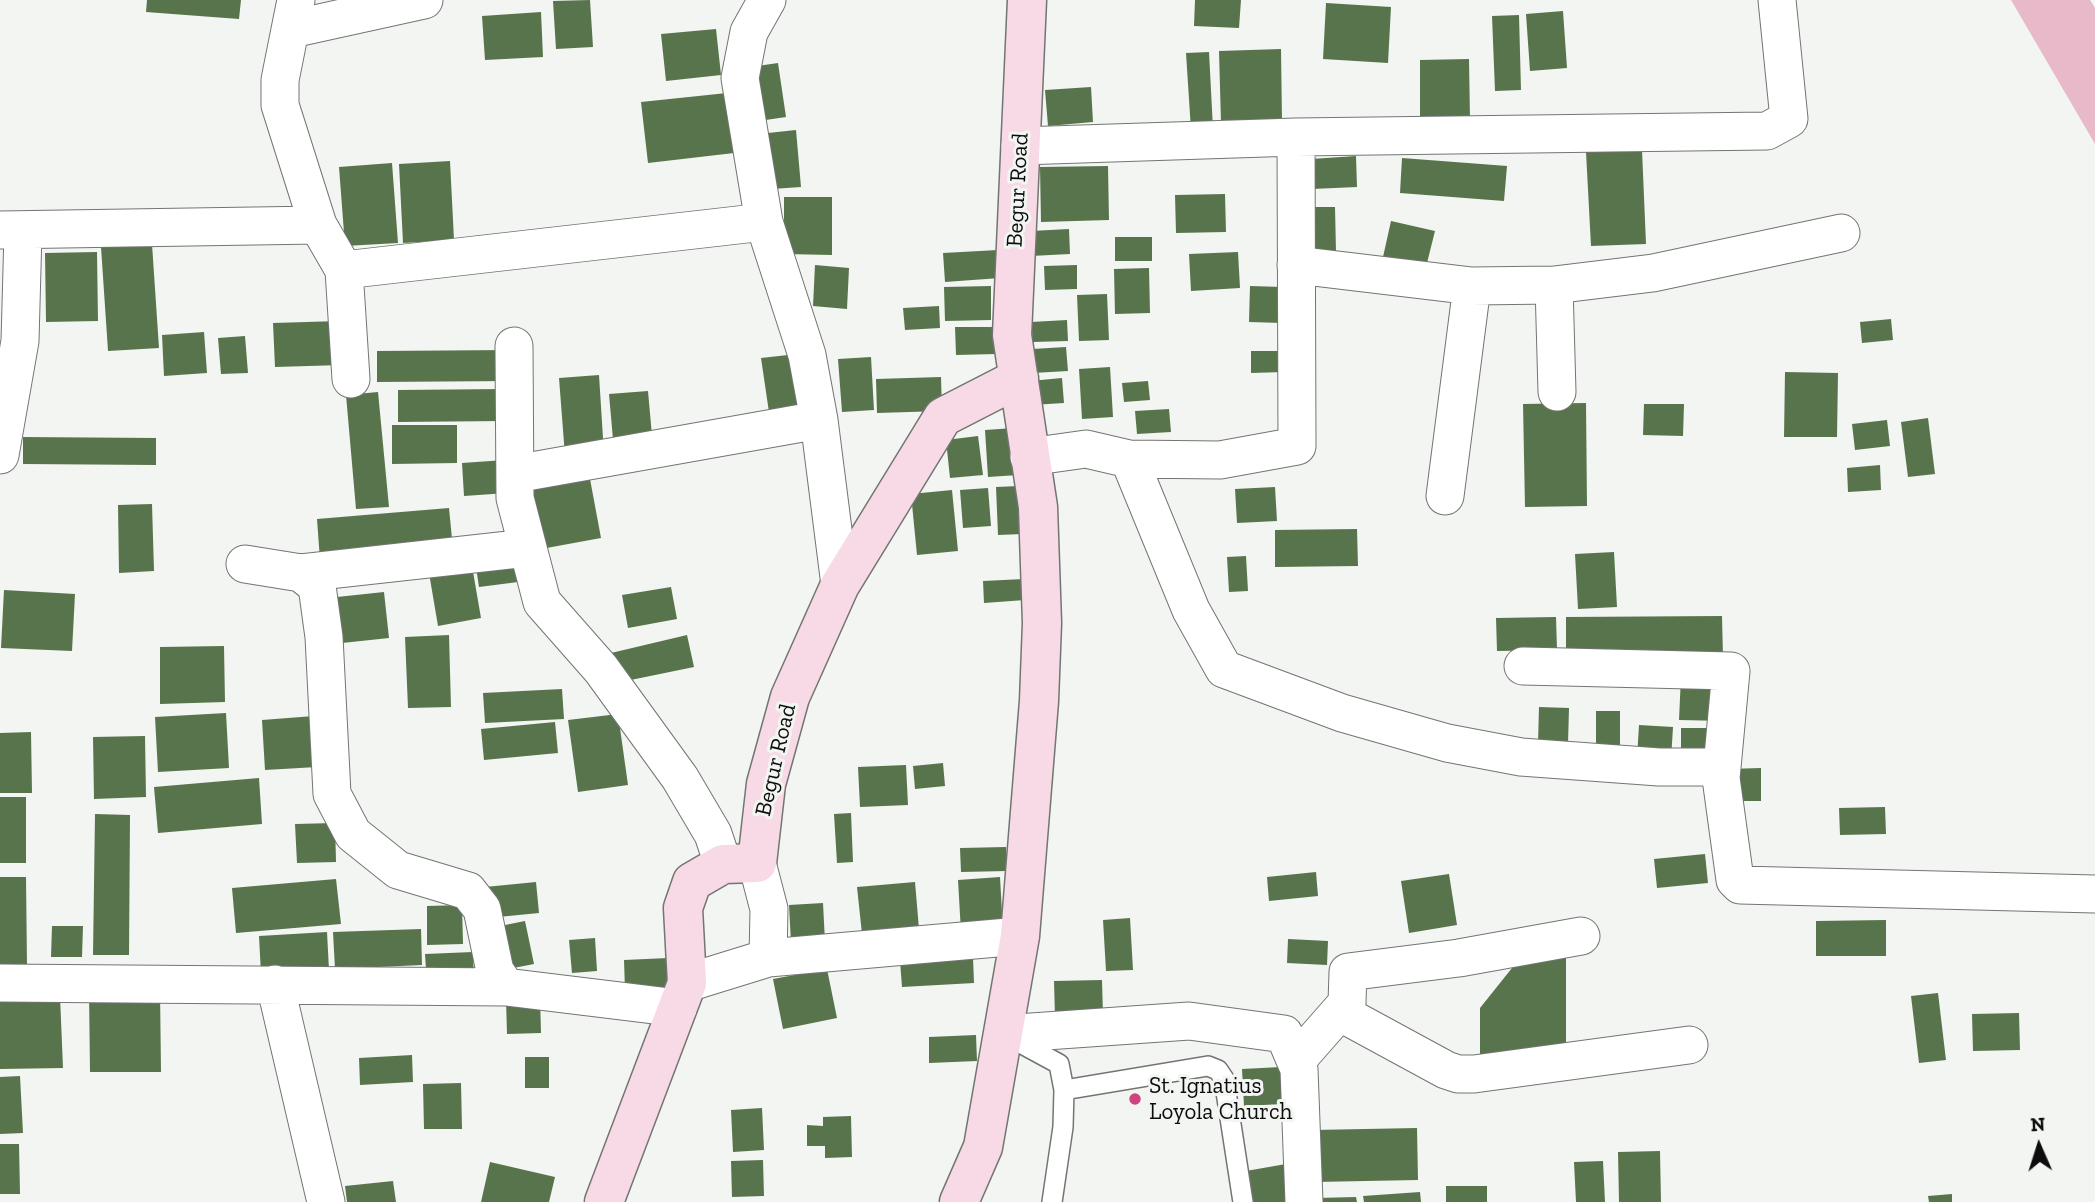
<!DOCTYPE html>
<html>
<head>
<meta charset="utf-8">
<style>
	body { margin:0 }
	#map { position:relative; width:2095px; height:1202px; overflow:hidden; background:#f2f5f1; font-family:"Zilla Slab",serif }
	canvas { display:block }
	.north { position:absolute; left:2004px; top:1111px; width:70px; height:70px; -webkit-text-stroke:5px #f2f5f1; paint-order:stroke; rotate:357deg; font-size:19px; font-weight:700; line-height:28px; text-align:center; color:#0c0d0c }
	.north::after { content:''; display:block; margin:auto; width:24px; height:32px; background:#0c0d0c; clip-path:polygon(50% 0,100% 100%,50% 72%,0 100%) }
</style>
</head>
<body>
<div id="map">
<canvas width="2095" height="1202"></canvas>
<div class="north">N</div>
</div>
<script>
const ctx = document.querySelector('canvas').getContext('2d');
ctx.lineJoin = 'round';
function fill(path, color) { ctx.fillStyle = color; ctx.fill(path, 'evenodd'); }
const toPath = rows => new Path2D(rows.map(r => 'M' + r).join(''));
function strokePath(path, color, width, dash) { ctx.strokeStyle = color; ctx.lineWidth = width; ctx.lineCap = dash ? 'butt' : 'round'; ctx.setLineDash(dash || []); ctx.stroke(path); }
function drawText(font, color, halo, rows, align = 'center') {
  ctx.font = font + ' "Zilla Slab",serif'; ctx.lineWidth = 6; ctx.setLineDash([]); ctx.textBaseline = 'middle'; ctx.strokeStyle = halo; ctx.fillStyle = color; for (const [text, x, y, turn = 0] of rows) {
    ctx.save(); ctx.translate(x, y); ctx.rotate((+turn || 0) * Math.PI / 180); ctx.textAlign = isNaN(turn) ? turn : align; if (halo) ctx.strokeText(text, 0, 0); ctx.fillText(text, 0, 0); ctx.restore();
  }
}
const green = toPath([
	[2011,0,2090,0,2095,8,2095,144]
]);
const building = toPath([
	[147,0,241,0,239,19,146,12],
	[590,0,593,47,556,49,553,1],
	[1195,0,1241,0,1239,28,1194,26],
	[1326,3,1391,7,1388,63,1323,59],
	[1563,11,1567,68,1530,71,1526,14],
	[541,12,543,57,485,60,482,16],
	[1519,15,1521,90,1495,91,1492,16],
	[716,29,721,75,666,81,661,34],
	[1281,49,1282,121,1221,123,1219,51],
	[1209,52,1213,129,1191,130,1186,53],
	[1469,59,1470,120,1420,120,1420,60],
	[778,63,786,117,752,122,744,68],
	[1091,87,1093,122,1048,126,1045,90],
	[727,93,734,153,648,163,641,102],
	[796,130,801,187,772,189,768,133],
	[1642,150,1646,244,1591,246,1586,152],
	[1356,156,1357,187,1312,189,1311,159],
	[1402,158,1507,166,1504,201,1400,193],
	[450,161,454,240,403,243,399,164],
	[392,163,398,243,345,246,339,167],
	[1108,166,1109,220,1041,222,1040,167],
	[1225,194,1226,232,1176,233,1175,195],
	[784,197,832,197,832,255,784,254],
	[1309,207,1335,207,1336,252,1311,253],
	[1391,221,1435,231,1426,267,1383,257],
	[1069,229,1070,254,1031,256,1031,231],
	[1115,237,1152,237,1152,261,1115,261],
	[152,244,159,348,108,351,101,247],
	[998,250,1000,278,945,282,943,253],
	[97,252,98,321,46,322,45,253],
	[1238,252,1240,288,1191,291,1189,254],
	[815,265,849,268,847,309,813,306],
	[1077,265,1077,289,1045,290,1044,266],
	[1149,268,1150,313,1115,314,1114,269],
	[991,286,991,320,945,321,944,287],
	[1250,286,1283,287,1283,323,1249,322],
	[1107,294,1109,340,1079,341,1077,295],
	[939,306,940,328,905,330,903,308],
	[1891,319,1893,340,1862,343,1860,322],
	[1067,320,1068,341,1033,342,1031,322],
	[340,321,342,365,275,367,273,323],
	[955,327,995,327,996,354,956,355],
	[204,332,207,373,164,376,162,335],
	[245,336,248,373,221,374,218,338],
	[1066,347,1068,371,1033,373,1032,349],
	[512,350,512,381,377,382,377,351],
	[1251,351,1284,351,1284,372,1251,373],
	[797,354,805,413,770,419,761,358],
	[871,357,874,410,842,412,838,359],
	[1110,367,1113,417,1082,419,1079,369],
	[1785,372,1838,373,1837,437,1784,437],
	[599,375,604,454,565,456,559,378],
	[941,377,942,411,877,413,876,379],
	[1062,378,1064,403,1032,405,1030,381],
	[1148,381,1150,400,1124,402,1122,383],
	[504,389,504,421,398,422,398,390],
	[648,391,653,447,614,451,609,394],
	[378,392,389,507,356,509,346,395],
	[1586,403,1587,506,1525,507,1523,404],
	[1644,404,1684,404,1683,436,1643,435],
	[1169,409,1171,432,1137,434,1135,411],
	[1928,418,1935,474,1908,477,1901,422],
	[1887,420,1890,446,1855,450,1852,424],
	[392,425,457,425,457,463,392,464],
	[1014,428,1018,475,988,477,985,430],
	[978,436,983,475,950,478,946,440],
	[23,437,156,438,156,465,23,464],
	[505,460,507,493,464,496,462,463],
	[1880,465,1881,490,1848,492,1847,468],
	[590,479,601,538,541,549,530,490],
	[1019,486,1023,534,998,535,996,487],
	[1275,487,1277,521,1237,523,1235,489],
	[988,488,991,526,963,528,960,490],
	[952,490,958,551,917,555,911,494],
	[152,504,154,571,119,573,118,505],
	[449,508,453,549,320,560,317,519],
	[1357,529,1358,566,1275,567,1275,530],
	[1614,552,1617,607,1578,609,1575,554],
	[1246,556,1248,591,1229,592,1227,557],
	[516,561,518,582,479,587,476,567],
	[472,566,481,618,438,626,429,573],
	[1024,579,1025,600,984,603,983,581],
	[671,587,677,619,628,628,622,595],
	[4,590,75,594,72,651,1,648],
	[384,592,389,638,342,643,337,597],
	[1722,616,1723,658,1566,659,1566,617],
	[1556,617,1557,650,1497,651,1496,618],
	[449,635,451,707,408,708,405,637],
	[687,635,694,667,616,683,611,653],
	[224,646,225,702,160,704,160,647],
	[1681,676,1728,677,1726,721,1679,720],
	[562,689,564,719,485,723,483,693],
	[1539,707,1569,708,1568,744,1538,743],
	[1596,711,1620,711,1620,754,1596,754],
	[226,713,229,768,158,772,155,717],
	[618,714,628,785,578,792,568,720],
	[314,716,317,767,265,770,262,720],
	[555,722,558,753,484,760,481,729],
	[1639,725,1673,727,1671,760,1637,758],
	[1681,728,1717,728,1717,760,1681,759],
	[31,732,32,793,0,793,0,733],
	[145,736,146,797,94,799,93,737],
	[943,763,945,786,915,789,913,766],
	[906,765,908,805,860,807,858,767],
	[1761,768,1761,801,1729,801,1728,769],
	[259,778,262,824,158,833,154,787],
	[0,797,26,797,26,863,0,863],
	[1885,807,1886,834,1840,835,1839,808],
	[851,813,853,862,837,863,834,814],
	[95,814,130,815,129,955,93,955],
	[335,823,336,862,297,863,295,824],
	[1006,847,1007,871,961,872,960,848],
	[1705,854,1708,883,1657,888,1654,859],
	[1316,872,1318,896,1269,901,1267,877],
	[1449,874,1457,925,1409,933,1401,881],
	[0,877,26,877,27,966,0,966],
	[1000,877,1003,930,961,932,958,880],
	[336,879,341,924,236,933,232,888],
	[536,882,539,913,488,918,485,887],
	[915,882,919,929,862,934,857,887],
	[823,903,825,942,791,943,789,905],
	[462,905,463,944,427,945,427,906],
	[1130,918,1133,970,1106,971,1103,920],
	[1886,920,1886,956,1816,956,1816,921],
	[525,921,534,964,503,970,495,927],
	[52,926,83,926,82,957,51,957],
	[421,929,422,965,335,969,333,932],
	[327,932,329,970,261,974,259,936],
	[595,938,597,971,572,973,569,940],
	[1288,939,1328,941,1327,965,1287,963],
	[473,952,474,983,427,985,425,954],
	[973,957,974,983,902,987,900,961],
	[668,958,670,988,625,990,624,960],
	[1520,958,1566,958,1566,1056,1480,1057,1480,1008],
	[827,969,837,1018,783,1029,773,979],
	[1102,980,1103,1015,1055,1017,1054,981],
	[160,990,161,1072,90,1072,89,991],
	[1938,993,1946,1060,1919,1063,1911,996],
	[60,996,63,1068,0,1069,0,998],
	[540,997,541,1033,507,1034,506,999],
	[2019,1013,2020,1050,1973,1051,1972,1014],
	[976,1035,977,1061,929,1063,929,1037],
	[412,1055,413,1082,360,1085,359,1058],
	[525,1057,549,1057,549,1088,525,1088],
	[1281,1067,1283,1104,1244,1106,1242,1069],
	[20,1076,23,1133,0,1134,0,1077],
	[461,1083,462,1129,424,1129,423,1084],
	[762,1108,764,1150,733,1152,731,1110],
	[851,1116,852,1157,825,1158,825,1146,807,1146,807,1125,823,1126,823,1117],
	[1417,1128,1418,1180,1314,1182,1313,1130],
	[0,1144,19,1144,20,1194,0,1194],
	[1660,1151,1661,1202,1619,1202,1618,1152],
	[763,1160,764,1196,732,1197,731,1161],
	[1603,1161,1605,1202,1576,1202,1574,1162],
	[490,1162,555,1177,549,1202,481,1202],
	[1286,1164,1293,1202,1252,1202,1246,1171],
	[393,1181,396,1202,347,1202,345,1186],
	[1446,1186,1487,1186,1487,1202,1446,1202],
	[1420,1192,1421,1202,1364,1202,1363,1196],
	[1952,1194,1952,1202,1929,1202,1928,1196],
	[1356,1197,1357,1202,1316,1202,1316,1198]
]);
const lane = toPath([
	[1013,1039,1059,1064,1064,1090,1063,1127,1052,1202],
	[1064,1090,1208,1066,1218,1070,1224,1079,1243,1202]
]);
const street = toPath([
	[296,0,280,80,280,105,318,225],
	[767,0,749,32,740,78,764,222,807,355,819,420,840,585],
	[292,29,424,0],
	[1020,146,1296,137,1767,131,1789,119,1777,0],
	[0,230,318,225,344,270,764,222],
	[1296,265,1472,286,1554,285,1653,273,1841,233],
	[344,270,351,379],
	[1554,285,1557,392],
	[514,346,515,498,542,602,601,669,680,778,713,834,723,864],
	[0,455,20,341,23,232],
	[1029,457,1086,449,1129,459,1191,610,1224,669,1342,713,1447,743,1521,757,1659,767,1706,767,1717,771,1721,778],
	[1129,459,1220,460,1297,446,1296,137],
	[515,474,819,420],
	[1445,496,1472,286],
	[245,564,301,573,317,586,324,637,332,794,353,834,398,870,468,891,482,909,495,971,506,987,678,1008],
	[301,573,527,548],
	[1523,666,1731,671,1721,778,1735,880,1740,885,2095,894],
	[757,863,769,909,768,958],
	[0,983,506,987],
	[687,983,768,958,1020,936],
	[275,984,326,1202],
	[1341,1013,1446,1070,1458,1074,1474,1074,1689,1045],
	[1003,1034,1189,1021,1284,1034,1299,1069,1304,1202],
	[1297,1060,1347,1003,1348,972,1459,958,1581,936]
]);
const secondary = toPath([
	[604,1202,687,983,683,908,692,882,723,864,757,863,766,784,790,697,840,585,943,417,1019,378],
	[959,1202,983,1147,1020,936,1039,701,1042,623,1038,507,1012,335,1027,0]
]);
const markers = [
	[1135,1099,7,"#cd447f"]
];
const streetNames = [
	["Begur Road",1018,190,-87],
	["Begur Road",776,760,-77]
];
const poiNames = [
	["St. Ignatius",1149,1086],
	["Loyola Church",1149,1112]
];
fill(green, '#e8b9c8');
fill(building, '#58744c');
strokePath(lane, '#737572', 22);
strokePath(street, '#737572', 39);
strokePath(secondary, '#737572', 41);
strokePath(lane, '#fff', 19);
strokePath(street, '#fff', 37);
strokePath(secondary, '#f7dae5', 38);
for (const [x, y, r, color] of markers) { const dot = new Path2D(); dot.arc(x, y, r, 0, 2 * Math.PI); ctx.fillStyle = color; ctx.fill(dot); strokePath(dot, '#f2f5f1', 2.5); }
drawText('23px', '#0c0d0c', '#f2f5f1', streetNames);
drawText('23px', '#0c0d0c', '#f2f5f1', poiNames, 'left');
</script>
</body>
</html>
